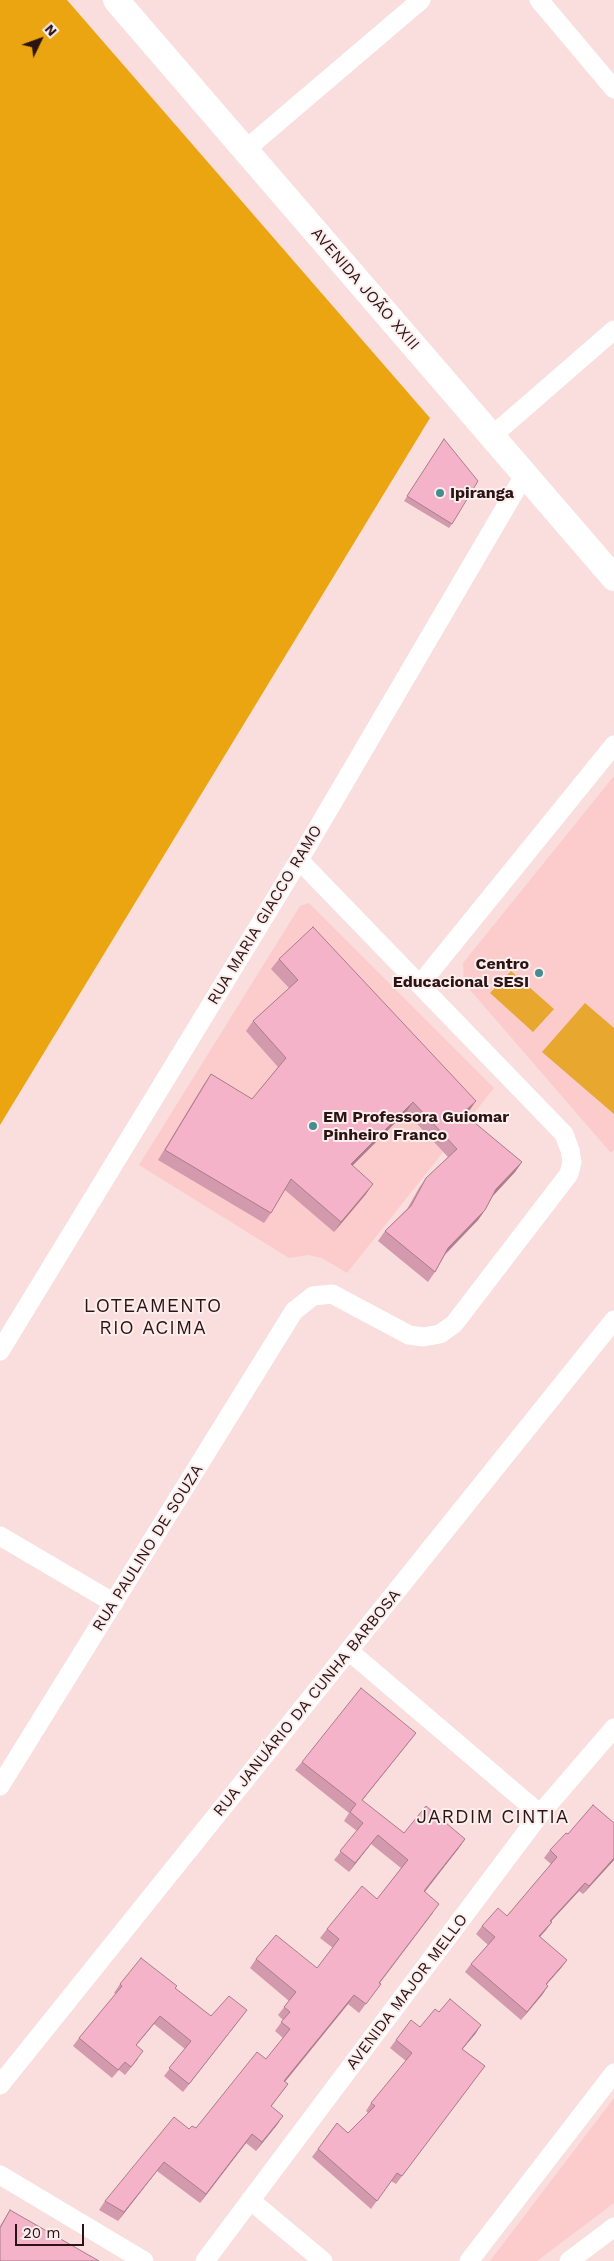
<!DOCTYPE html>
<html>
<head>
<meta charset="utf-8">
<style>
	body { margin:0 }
	#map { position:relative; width:614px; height:2261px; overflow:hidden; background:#fadddd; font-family:"Work Sans",sans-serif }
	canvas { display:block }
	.north { position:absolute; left:15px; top:15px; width:50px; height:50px; -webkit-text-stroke:4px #fdeeee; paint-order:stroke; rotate:48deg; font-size:14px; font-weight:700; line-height:20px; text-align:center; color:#2c1415 }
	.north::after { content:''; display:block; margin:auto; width:18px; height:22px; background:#2c1415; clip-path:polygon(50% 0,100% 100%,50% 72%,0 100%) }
	.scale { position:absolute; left:15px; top:2224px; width:69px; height:22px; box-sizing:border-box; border:2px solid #2c1415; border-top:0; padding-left:6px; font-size:15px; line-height:18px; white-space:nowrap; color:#2c1415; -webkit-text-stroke:4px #fdeeee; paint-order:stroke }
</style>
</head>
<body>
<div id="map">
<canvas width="614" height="2261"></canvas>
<div class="north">N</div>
<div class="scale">20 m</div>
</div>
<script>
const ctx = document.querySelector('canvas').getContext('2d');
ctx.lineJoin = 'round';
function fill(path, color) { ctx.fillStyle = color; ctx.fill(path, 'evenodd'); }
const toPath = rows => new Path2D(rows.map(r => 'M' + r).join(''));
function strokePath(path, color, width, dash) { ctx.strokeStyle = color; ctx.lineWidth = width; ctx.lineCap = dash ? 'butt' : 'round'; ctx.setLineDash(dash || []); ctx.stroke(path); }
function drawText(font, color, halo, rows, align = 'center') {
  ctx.font = font + ' "Work Sans",sans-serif'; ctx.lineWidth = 4; ctx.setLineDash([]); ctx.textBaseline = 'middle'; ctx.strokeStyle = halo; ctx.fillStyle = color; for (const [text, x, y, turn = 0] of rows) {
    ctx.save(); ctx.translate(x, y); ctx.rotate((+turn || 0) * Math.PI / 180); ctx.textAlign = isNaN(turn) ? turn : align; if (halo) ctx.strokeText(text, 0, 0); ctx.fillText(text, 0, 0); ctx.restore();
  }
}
const built = toPath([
	[614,776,614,1150,611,1153,464,983,463,963],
	[309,903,494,1088,347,1273,322,1258,308,1255,289,1258,139,1165,300,906],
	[614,2098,614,2203,537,2261,490,2261]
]);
const green = toPath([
	[511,971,554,1009,533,1032,490,993],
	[585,1003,614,1028,614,1114,542,1052]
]);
const forest = toPath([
	[0,0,67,0,430,418,0,1125]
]);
const street = toPath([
	[539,0,614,89],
	[245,150,421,0],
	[492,436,614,330],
	[421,983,614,745],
	[0,1351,299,860,525,474],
	[0,1536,114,1603],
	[349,1651,540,1814],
	[0,1786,294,1311,313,1296,332,1294,409,1335,423,1337,440,1334,454,1324,569,1174,572,1162,570,1150,564,1134,299,860],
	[0,2085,614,1320],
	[0,2175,144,2261],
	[250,2200,323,2261],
	[205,2261,540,1814,614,1728],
	[469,2261,614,2073],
	[569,2261,614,2227]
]);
const secondary = toPath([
	[116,0,614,578]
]);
const wall = toPath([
	[444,439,452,524,449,528,404,501],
	[279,959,469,1111,465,1115,522,1162,515,1172,493,1196,485,1210,478,1220,445,1255,435,1272,428,1282,378,1241,385,1231,407,1209,419,1188,426,1178,448,1157,406,1112,352,1166,366,1194,334,1232,285,1190,271,1213,264,1223,158,1160,204,1084,211,1074,252,1099,278,1067,246,1031,253,1021,289,988,271,969],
	[416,1733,409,1742,362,1801,404,1833,465,1839,425,1892,433,1913,380,1983,381,1984,359,2013,348,2004,285,2082,288,2084,271,2107,283,2116,256,2151,246,2143,200,2203,157,2171,118,2221,99,2210,105,2201,189,2129,196,2128,266,2059,283,2038,275,2031,283,2020,278,2015,289,2001,250,1968,256,1959,317,1968,333,1948,320,1938,327,1929,377,1899,401,1868,371,1844,349,1872,334,1860,357,1831,344,1821,349,1813,295,1770,302,1762],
	[614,1823,614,1860,583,1894,579,1891,551,1921,552,1922,546,1930,540,1937,567,1960,561,1968,546,1985,548,1986,542,1995,521,2020,465,1972,471,1964,488,1945,476,1934,482,1926,507,1916,551,1864,544,1858,550,1850,568,1834],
	[120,1984,175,1988,211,2016,247,2010,183,2092,164,2076,185,2049,154,2024,136,2045,138,2059,125,2075,119,2070,112,2078,73,2046,79,2038,116,1994,114,1993],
	[439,2012,476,2033,462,2049,485,2066,396,2184,391,2181,371,2209,312,2157,337,2123,348,2133,368,2113,366,2111,371,2103,406,2061,390,2048,396,2040,420,2027],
	[10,2210,0,2261,0,2226]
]);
const shadedWall = toPath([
	[476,1101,469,1111,456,1124,463,1113],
	[413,1102,406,1112,344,1174,351,1164],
	[522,1162,515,1172,489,1200,496,1189],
	[373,1184,366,1194,334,1232,341,1222],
	[485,1210,478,1220,441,1258,448,1248],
	[416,1733,409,1742,355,1809,362,1800],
	[378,1835,371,1844,349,1872,355,1863],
	[465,1839,459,1848,418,1900,424,1891],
	[614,1858,614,1860,583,1894,589,1886],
	[585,1883,579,1891,544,1929,550,1921],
	[552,1922,546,1930,533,1944,539,1936],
	[567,1960,561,1968,540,1992,546,1984],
	[548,1986,542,1995,521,2020,527,2012],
	[354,1995,348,2004,278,2090,284,2081],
	[247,2010,241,2018,183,2092,189,2084],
	[160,2016,154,2024,130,2053,136,2045],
	[481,2025,476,2033,456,2057,462,2049],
	[283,2116,277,2125,256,2151,262,2142],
	[252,2134,246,2143,200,2203,206,2194],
	[164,2162,157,2171,118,2221,124,2212]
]);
const building = toPath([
	[444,439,478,481,452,524,407,496,444,439],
	[313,927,476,1101,463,1113,522,1162,496,1189,485,1210,448,1248,435,1272,385,1231,411,1206,426,1178,457,1149,413,1102,351,1164,373,1184,341,1222,291,1179,271,1213,165,1150,211,1074,252,1099,286,1058,253,1021,298,980,279,959,313,927],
	[361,1688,416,1733,362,1800,404,1833,426,1806,465,1839,424,1891,439,1904,379,1983,381,1984,366,2004,354,1995,284,2081,288,2084,271,2106,283,2116,262,2142,252,2134,206,2194,164,2162,124,2212,105,2201,174,2117,189,2129,192,2126,196,2128,257,2052,266,2059,290,2029,281,2022,290,2012,284,2007,296,1992,256,1959,276,1935,317,1968,339,1939,327,1929,362,1886,377,1899,407,1861,408,1860,378,1835,355,1863,340,1851,363,1823,350,1812,356,1804,302,1762,361,1688],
	[593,1805,614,1823,614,1858,589,1886,585,1883,550,1921,552,1922,539,1936,567,1960,546,1984,548,1986,527,2012,471,1964,495,1937,482,1926,498,1908,507,1916,557,1857,550,1850,566,1833,568,1834,593,1805],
	[141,1958,177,1986,175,1988,211,2016,229,1996,247,2010,189,2084,169,2068,191,2041,160,2016,136,2045,143,2051,131,2067,125,2062,118,2070,79,2038,122,1986,120,1984,141,1958],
	[450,1999,481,2025,462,2049,485,2066,402,2176,397,2173,377,2201,318,2149,337,2123,348,2133,375,2106,371,2103,412,2053,396,2040,411,2020,420,2027,435,2009,439,2012,450,1999],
	[10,2210,99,2261,0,2261,0,2228,10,2210]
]);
const markers = [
	[440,493,5,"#458d8e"],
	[539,973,5,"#458d8e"],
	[313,1126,5,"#458d8e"]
];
const streetNames = [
	["AVENIDA JOÃO XXIII",365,289,49],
	["RUA MARIA GIACCO RAMO",265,915,-59],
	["RUA PAULINO DE SOUZA",148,1548,-58],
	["RUA JANUÁRIO DA CUNHA BARBOSA",307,1703,-51],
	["AVENIDA MAJOR MELLO",407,1992,-53]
];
const poiNames = [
	["Ipiranga",450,493],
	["Centro",529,964,"right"],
	["Educacional SESI",529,982,"right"],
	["EM Professora Guiomar",323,1117],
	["Pinheiro Franco",323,1135]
];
const quarterNames = [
	["LOTEAMENTO",153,1306],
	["RIO ACIMA",153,1328],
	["JARDIM CINTIA",493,1817]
];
fill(built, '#fccccc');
fill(green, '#e8a72e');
fill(forest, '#eba511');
strokePath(street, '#fff', 19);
strokePath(secondary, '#fff', 26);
fill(wall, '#d29aac');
fill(shadedWall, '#ab7d8c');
fill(building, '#f4b3c8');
strokePath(building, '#ab7d8c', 1);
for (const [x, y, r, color] of markers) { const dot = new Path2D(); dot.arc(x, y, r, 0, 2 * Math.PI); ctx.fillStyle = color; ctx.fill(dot); strokePath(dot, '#fdeeee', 2); }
drawText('16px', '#2c1415', '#fdeeee', streetNames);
drawText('bold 16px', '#2c1415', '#fdeeee', poiNames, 'left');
ctx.letterSpacing = '1px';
drawText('19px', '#2c1415', '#fdeeee', quarterNames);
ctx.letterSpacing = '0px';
</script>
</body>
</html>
